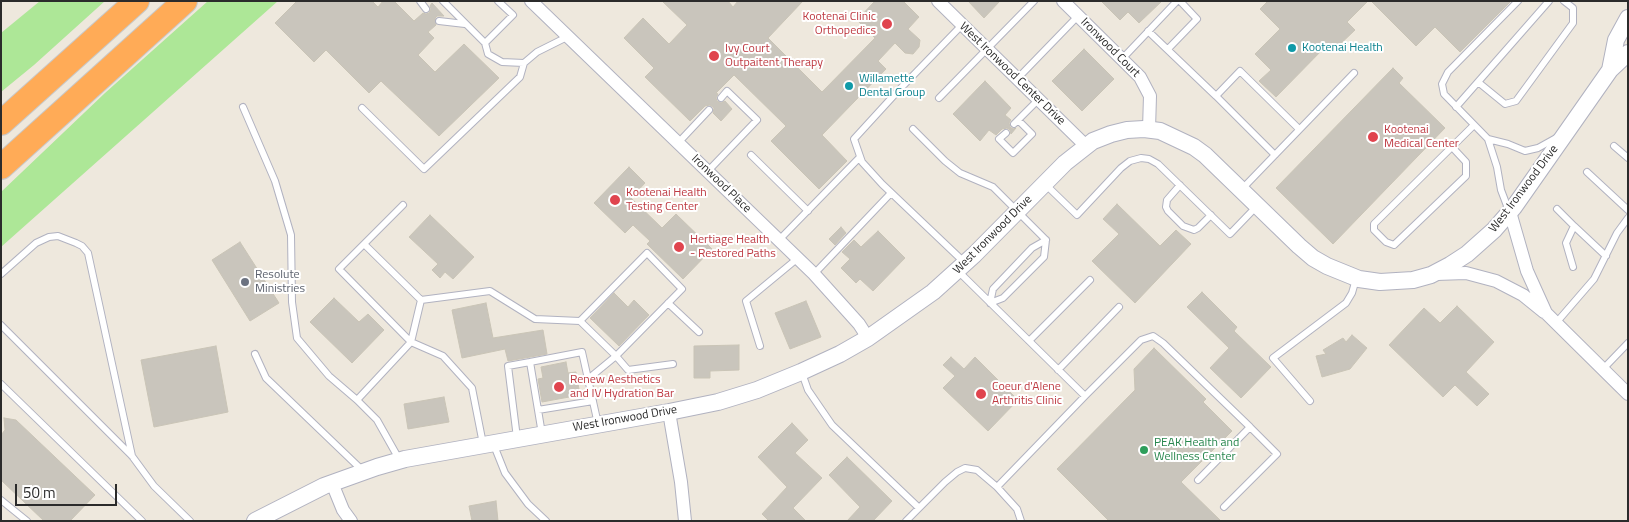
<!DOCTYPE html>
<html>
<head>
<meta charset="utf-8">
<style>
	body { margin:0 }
	#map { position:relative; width:1629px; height:522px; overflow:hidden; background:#eee8dd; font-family:"Titillium Web",sans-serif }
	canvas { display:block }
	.frame { position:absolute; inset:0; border:2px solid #2b2b2b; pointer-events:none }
	.scale { position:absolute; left:15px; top:484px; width:102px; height:22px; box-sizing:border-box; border:2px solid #2b2b2b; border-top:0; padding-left:6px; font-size:15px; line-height:18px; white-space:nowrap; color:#2b2b2b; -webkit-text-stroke:4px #fff; paint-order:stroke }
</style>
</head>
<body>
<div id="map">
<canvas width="1629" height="522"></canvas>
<div class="frame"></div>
<div class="scale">50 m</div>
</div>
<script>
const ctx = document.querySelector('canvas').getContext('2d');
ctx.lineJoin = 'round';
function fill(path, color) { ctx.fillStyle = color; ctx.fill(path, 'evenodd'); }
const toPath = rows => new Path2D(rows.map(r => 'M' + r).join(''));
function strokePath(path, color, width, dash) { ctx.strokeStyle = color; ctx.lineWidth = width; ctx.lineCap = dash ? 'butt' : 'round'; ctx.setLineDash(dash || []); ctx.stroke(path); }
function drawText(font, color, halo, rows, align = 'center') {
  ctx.font = font + ' "Titillium Web",sans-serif'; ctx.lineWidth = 4; ctx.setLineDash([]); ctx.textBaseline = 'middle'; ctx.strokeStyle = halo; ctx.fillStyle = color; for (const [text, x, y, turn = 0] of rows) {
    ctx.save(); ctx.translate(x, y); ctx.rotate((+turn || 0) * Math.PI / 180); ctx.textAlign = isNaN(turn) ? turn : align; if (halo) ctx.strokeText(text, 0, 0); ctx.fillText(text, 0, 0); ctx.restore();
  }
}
const green = toPath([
	[40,1,105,1,34,65,1,92,1,33],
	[208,1,278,1,1,247,1,192,105,93]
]);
const building = toPath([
	[297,1,372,1,378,7,383,1,394,1,414,21,423,13,426,14,429,13,431,9,430,6,432,3,444,16,437,16,435,18,436,25,428,32,434,38,418,55,435,72,464,44,499,78,439,136,381,81,369,93,326,50,314,62,275,23,297,1],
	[662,1,728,1,733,7,738,1,803,1,768,38,822,92,875,38,857,20,875,1,903,1,919,17,908,29,920,40,919,47,913,54,905,53,895,43,878,61,886,69,822,135,847,161,819,189,771,141,786,126,734,75,716,93,718,94,716,98,717,101,721,103,725,101,732,109,721,121,713,113,714,108,710,105,705,106,690,121,645,77,654,68,624,38,643,18,669,44,687,25,662,1],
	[968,1,1000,1,984,18,968,1],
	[1101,1,1162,1,1139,23,1128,12,1120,20,1101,1],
	[1268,1,1368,1,1347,22,1355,30,1333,51,1327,45,1276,97,1259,81,1271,70,1255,54,1280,29,1260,9,1268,1],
	[1371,1,1511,1,1460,52,1435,27,1416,46,1371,1],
	[1084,49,1114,79,1082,111,1052,81,1084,49],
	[1393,68,1403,78,1399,83,1445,128,1333,244,1276,188,1393,68],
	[985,81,1011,108,1005,115,1011,120,1009,123,1010,127,1013,129,1016,128,1011,134,1010,130,1007,128,1002,129,996,135,989,130,980,141,953,114,985,81],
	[629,167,645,183,631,198,662,228,676,214,712,249,683,279,647,244,650,241,633,225,625,233,594,203,629,167],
	[1117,204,1160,246,1176,230,1191,244,1135,303,1092,261,1119,234,1103,219,1117,204],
	[430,215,474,257,453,279,445,272,440,278,432,270,438,264,409,237,430,215],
	[841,227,846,233,835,245,829,239,841,227],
	[878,231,905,258,873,291,860,279,856,283,841,268,850,259,842,252,854,240,861,247,878,231],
	[240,242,279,303,250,321,212,260,240,242],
	[1202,292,1237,327,1234,331,1271,367,1241,398,1210,368,1229,348,1187,307,1202,292],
	[614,293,628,307,634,300,649,315,619,346,590,318,614,293],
	[334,298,359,322,368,314,384,330,352,363,310,322,334,298],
	[806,301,821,337,790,349,775,313,806,301],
	[486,303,493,338,543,330,547,354,508,361,505,349,462,358,452,310,486,303],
	[1457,306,1494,342,1466,372,1489,394,1477,406,1455,385,1443,397,1389,345,1424,308,1440,323,1457,306],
	[1352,335,1367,348,1350,369,1322,377,1316,356,1326,354,1323,350,1343,338,1346,342,1352,335],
	[739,345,739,370,710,371,710,378,694,378,694,346,739,345],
	[216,346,228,412,154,427,141,360,216,346],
	[1154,348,1206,399,1203,402,1232,431,1181,482,1221,521,1109,521,1057,469,1135,390,1134,369,1154,348],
	[951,357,964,369,975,357,1018,400,988,431,943,388,955,376,943,365,951,357],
	[566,362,568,373,576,372,580,395,542,402,538,379,543,378,541,367,566,362],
	[444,397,449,422,408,429,404,404,444,397],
	[4,418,16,420,95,495,70,521,44,521,1,480,1,435,5,430,4,418],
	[792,423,808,440,795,453,822,478,793,508,806,521,769,521,762,514,787,487,758,457,792,423],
	[847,457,892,501,873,521,847,521,860,507,829,475,847,457],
	[496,501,498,521,472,521,469,506,496,501]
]);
const service = toPath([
	[420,1,426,9],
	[443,1,485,43,513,15,498,1],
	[439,21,465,24],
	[962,25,897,92,854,139,862,162,882,184,964,262],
	[1148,31,1216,96],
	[485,43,488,54,502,62,524,63,537,52,567,37],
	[1168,49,1197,19,1180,1],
	[1122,59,1177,1],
	[1017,79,1078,16],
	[1478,82,1505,104,1516,101,1573,23,1573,8,1564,1],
	[939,98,1034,1],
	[243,107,275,181,291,235,292,302,297,338,329,376,357,400,377,420,399,459],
	[1456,107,1549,1],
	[362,108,424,169,520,77,524,63],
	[1014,124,1038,100],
	[913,129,945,161,960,173,993,187,1046,240],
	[1006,133,999,139,1013,153,1032,134,1018,120],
	[1488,139,1508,144,1525,151,1538,148,1556,138],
	[678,143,709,110],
	[1614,146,1628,158],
	[1452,147,1466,162,1466,176,1394,245,1386,242,1374,230,1374,224,1474,125],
	[751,155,808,211],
	[1275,155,1216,96,1240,71,1299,129],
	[708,171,757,120,727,91,721,98],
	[1587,172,1628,210],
	[1045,184,1077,215,1121,168,1130,161,1141,158,1149,159,1158,164,1230,234,1256,207],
	[1180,185,1167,200,1166,207,1168,211,1183,226,1194,230,1198,228,1211,215],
	[1242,189,1354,73],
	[1557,209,1574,226],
	[1509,211,1501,190,1497,167,1488,139,1444,94,1442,84,1448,72,1518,1],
	[779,240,860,157],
	[1046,240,1044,257,1003,298,990,303,993,289,1032,248,1046,240],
	[364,244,403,205],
	[1573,267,1566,243,1574,226,1606,256],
	[957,270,1085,396,997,487],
	[1,274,36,243,49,237,58,236,76,243,82,246,88,253,132,456],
	[814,274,891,193],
	[421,300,490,291,535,319,580,321,616,356,682,289,647,253,580,321],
	[668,303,699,332],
	[1556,323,1594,279,1617,233,1628,218],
	[1,325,132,456,154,486,190,521],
	[1029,341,1090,280],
	[411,342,339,269,364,244,421,300],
	[411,342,421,300],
	[760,346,746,301,798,258],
	[255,354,266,378,363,471],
	[530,362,582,352,598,424],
	[1603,369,1628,343],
	[1058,370,1119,307],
	[802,373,808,390,832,425,918,507],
	[588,379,616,356,628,370,673,364],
	[1,384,142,521],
	[1085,396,1141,340,1153,336,1163,343,1250,427,1198,480],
	[357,400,411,342,443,356,472,388,483,444],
	[1310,401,1273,358,1346,303,1352,293,1356,279],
	[538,410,593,401],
	[517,438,508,366,530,362,542,434],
	[493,443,505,473,528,504,546,521],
	[1,500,27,521],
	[1224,507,1277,454,1250,427],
	[906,521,945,482,957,472,965,468,977,470,997,487,1017,509,1021,521]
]);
const minor = toPath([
	[531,1,814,274,859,324,868,338],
	[938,1,1086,146],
	[1063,1,1140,77,1150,96,1149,129],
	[1510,212,1527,271,1546,313,1628,394],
	[1436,274,1466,273,1496,281,1523,295,1544,312],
	[669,412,681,482,685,521],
	[332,483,343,510,351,521]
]);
const tertiary = toPath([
	[1610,70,1616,40,1628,18],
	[255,521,324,486,377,467,405,459,669,412,718,402,757,390,801,372,840,354,868,338,933,292,974,255,1065,163,1093,141,1111,134,1127,130,1144,129,1160,131,1194,147,1205,155,1299,246,1313,258,1327,266,1359,279,1380,282,1413,280,1431,275,1450,265,1467,254,1494,230,1514,207,1610,70,1628,53]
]);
const motorway = toPath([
	[1,123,137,1],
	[1,167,185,1]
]);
const markers = [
	[887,24,6,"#e0444e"],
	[1292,48,5,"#0f9aa8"],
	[714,56,6,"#e0444e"],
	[849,86,5,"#0f9aa8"],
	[1373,137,6,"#e0444e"],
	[615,200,6,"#e0444e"],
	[679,247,6,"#e0444e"],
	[245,282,5,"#6b7280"],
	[559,387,6,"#e0444e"],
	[981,394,6,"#e0444e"],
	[1144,450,5,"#2e9e5b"]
];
const healthNames = [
	["Kootenai Clinic",876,17,"right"],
	["Orthopedics",876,31,"right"],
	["Ivy Court",725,49],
	["Outpaitent Therapy",725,63],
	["Kootenai",1384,130],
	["Medical Center",1384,144],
	["Kootenai Health",626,193],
	["Testing Center",626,207],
	["Hertiage Health",690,240],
	["- Restored Paths",690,254],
	["Renew Aesthetics",570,380],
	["and IV Hydration Bar",570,394],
	["Coeur d'Alene",992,387],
	["Arthritis Clinic",992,401]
];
const streetNames = [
	["Ironwood Court",1110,48,45],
	["West Ironwood Center Drive",1012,74,44],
	["Ironwood Place",721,184,44],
	["West Ironwood Drive",1524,189,-53],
	["West Ironwood Drive",993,235,-45],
	["West Ironwood Drive",625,419,-10]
];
const cultureNames = [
	["Kootenai Health",1302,48],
	["Willamette",859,79],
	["Dental Group",859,93]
];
const worshipNames = [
	["Resolute",255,275],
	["Ministries",255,289]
];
const leisureNames = [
	["PEAK Health and",1154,443],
	["Wellness Center",1154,457]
];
fill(green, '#ade797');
fill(building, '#c9c5bc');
strokePath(building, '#c9c4b6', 1);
strokePath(service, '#b1b2c0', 8);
strokePath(minor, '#b1b2c0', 14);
strokePath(tertiary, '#b1b2c0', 18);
strokePath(motorway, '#c8c8c8', 26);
strokePath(service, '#fff', 6);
strokePath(minor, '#fff', 12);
strokePath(tertiary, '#fff', 16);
strokePath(motorway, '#ffab57', 24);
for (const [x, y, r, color] of markers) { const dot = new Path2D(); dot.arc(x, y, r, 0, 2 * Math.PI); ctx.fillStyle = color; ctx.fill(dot); strokePath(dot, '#fff', 2); }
drawText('12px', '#be3a42', '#fff', healthNames, 'left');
drawText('12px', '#2b2b2b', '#fff', streetNames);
drawText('12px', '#0d838f', '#fff', cultureNames, 'left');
drawText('12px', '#5b616d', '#fff', worshipNames, 'left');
drawText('12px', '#27864d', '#fff', leisureNames, 'left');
</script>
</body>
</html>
